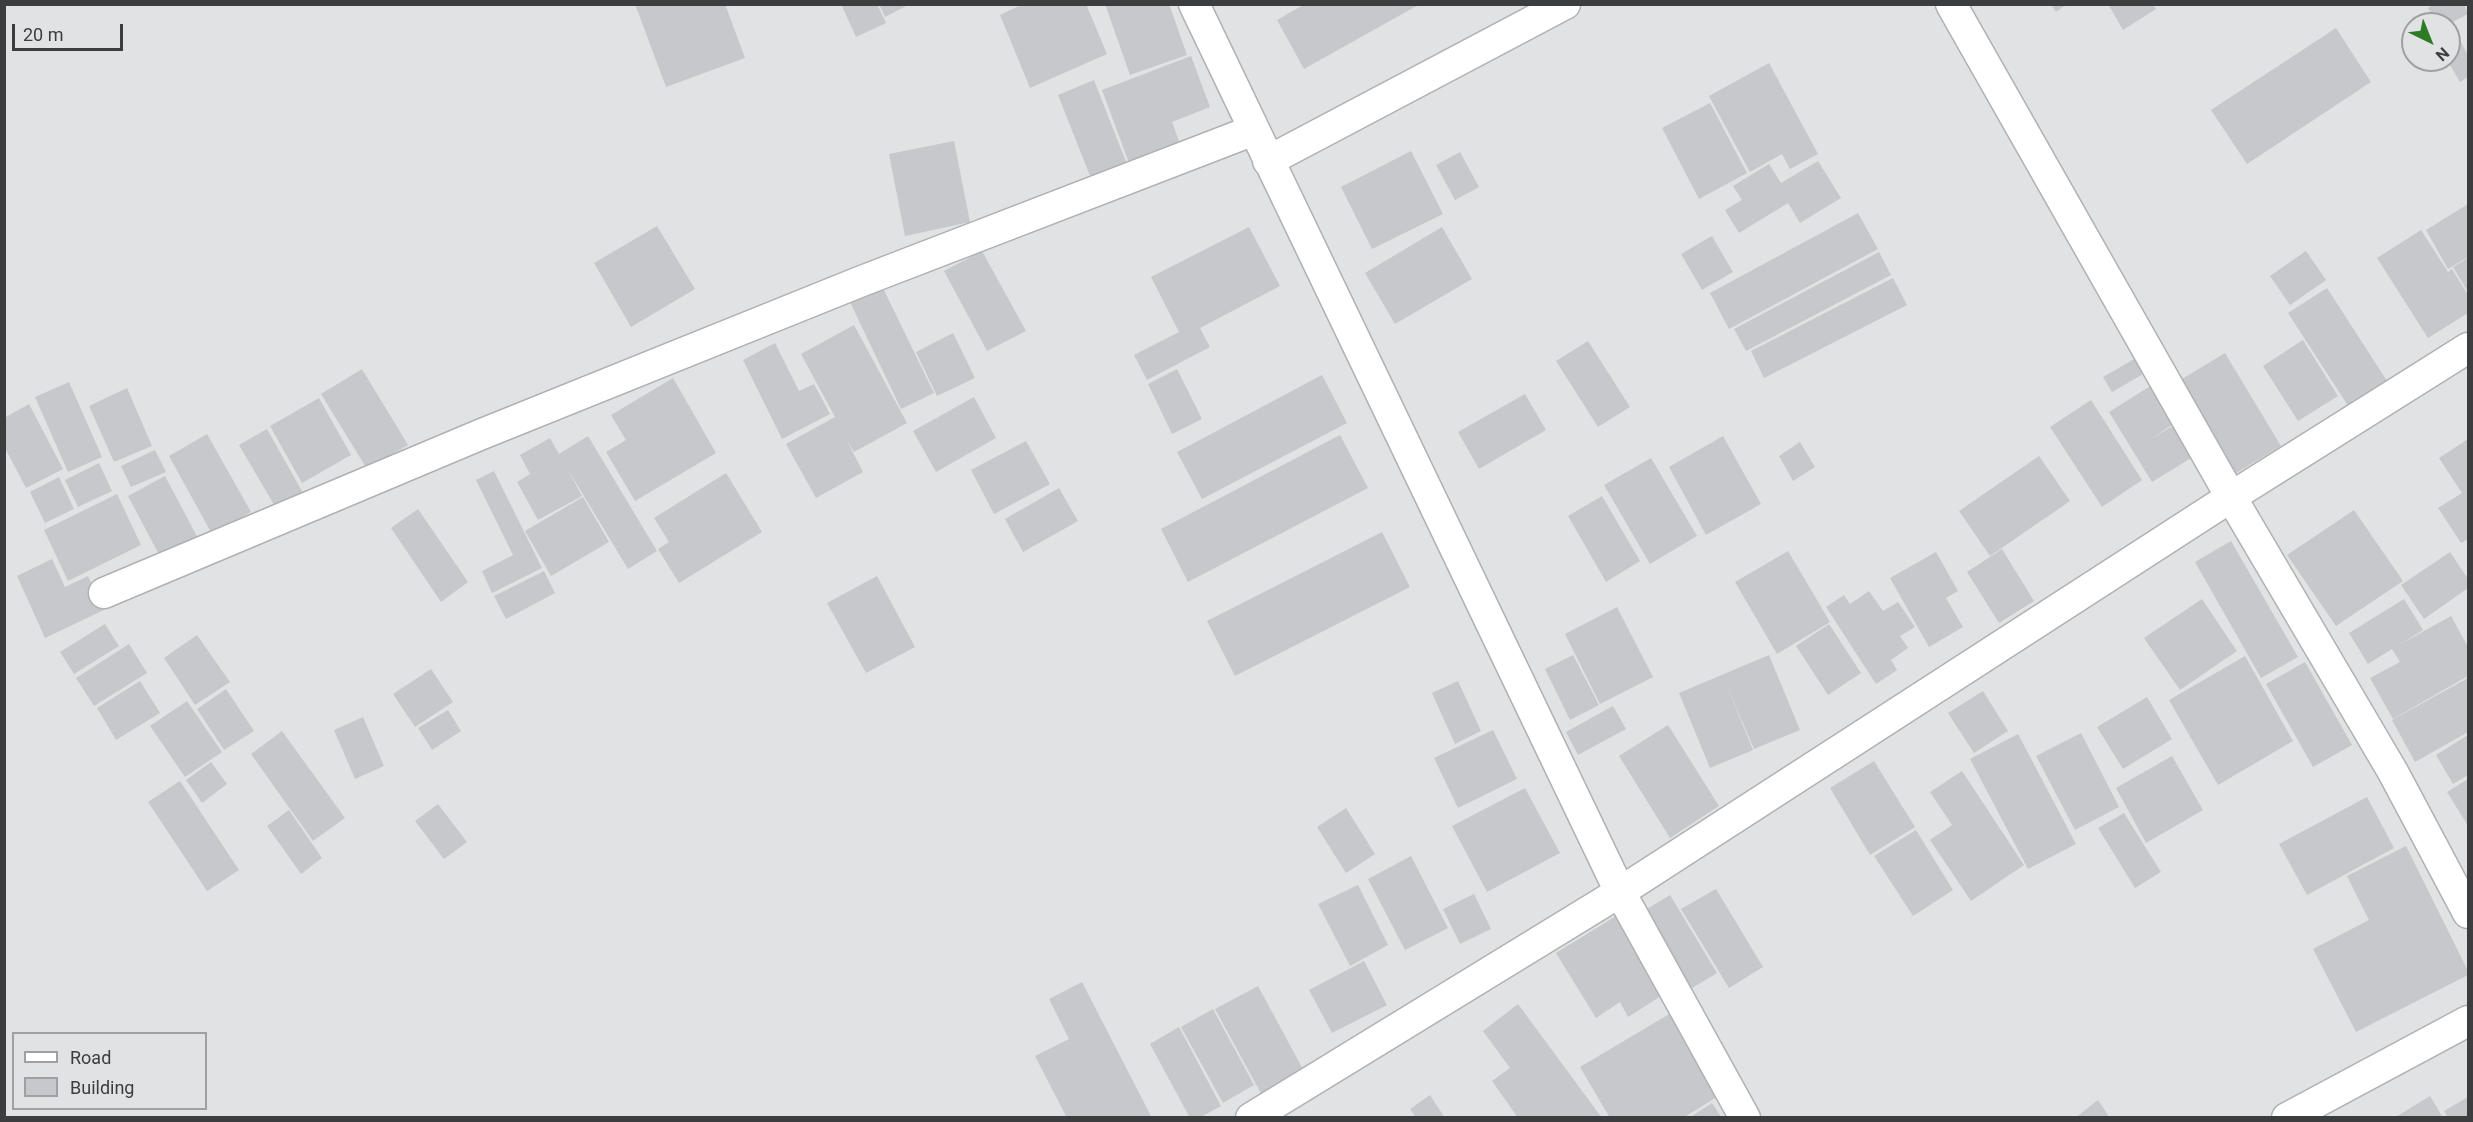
<!DOCTYPE html>
<html>
<head>
<meta charset="utf-8">
<style>
	body { margin:0 }
	#map { position:relative; width:2473px; height:1122px; overflow:hidden; background:#e0e2e4; font-family:Roboto,sans-serif }
	canvas { display:block }
	.frame { position:absolute; inset:0; border:6px solid #3c3d3e; pointer-events:none }
	.legend { position:absolute; left:12px; top:1032px; width:195px; height:78px; box-sizing:border-box; background:#e0e2e4; border:2px solid #9ea0a2; margin:0; padding:8px 10px; list-style:none; font-size:18px; color:#3c3d3e }
	.legend li { display:flex; align-items:center; gap:12px; height:30px }
	.legend b { width:30px; border:2px solid #9ea0a2 }
	.north { position:absolute; left:2401px; top:12px; width:60px; height:60px; box-sizing:border-box; background:#e0e2e4; border:2px solid #9ea0a2; border-radius:50%; rotate:137deg; font-size:16px; font-weight:700; line-height:24px; text-align:center; color:#3c3d3e }
	.north::after { content:''; display:block; margin:auto; width:21px; height:27px; background:#2d7c25; clip-path:polygon(50% 0,100% 100%,50% 72%,0 100%) }
	.scale { position:absolute; left:12px; top:24px; width:111px; height:27px; box-sizing:border-box; border:3px solid #3c3d3e; border-top:0; padding-left:8px; font-size:18px; line-height:21px; white-space:nowrap; color:#3c3d3e; -webkit-text-stroke:4px #e0e2e4; paint-order:stroke }
</style>
</head>
<body>
<div id="map">
<canvas width="2473" height="1122"></canvas>
<div class="frame"></div>
<ul class="legend">
<li><b style="height:8px;background:#fff"></b>Road</li>
<li><b style="height:16px;background:#c7c8cb"></b>Building</li>
</ul>
<div class="north">N</div>
<div class="scale">20 m</div>
</div>
<script>
const ctx = document.querySelector('canvas').getContext('2d');
ctx.lineJoin = 'round';
function fill(path, color) { ctx.fillStyle = color; ctx.fill(path, 'evenodd'); }
const toPath = rows => new Path2D(rows.map(r => 'M' + r).join(''));
function strokePath(path, color, width, dash) { ctx.strokeStyle = color; ctx.lineWidth = width; ctx.lineCap = dash ? 'butt' : 'round'; ctx.setLineDash(dash || []); ctx.stroke(path); }
const building = toPath([
	[635,4,725,4,745,58,666,87],
	[841,4,877,4,886,23,856,37],
	[879,4,910,4,885,17],
	[1023,4,1086,4,1107,54,1030,88,1000,15],
	[1105,4,1169,4,1187,55,1130,75],
	[1305,4,1420,4,1304,69,1277,20],
	[2051,4,2067,4,2056,12],
	[2108,4,2153,4,2156,9,2123,30],
	[2434,4,2464,4,2468,14,2449,24,2437,24,2428,8],
	[2451,25,2468,55,2468,77,2460,82,2447,60,2449,26],
	[2336,28,2371,82,2247,164,2211,110],
	[1191,56,1210,107,1172,122,1184,155,1133,174,1102,90],
	[1769,63,1818,154,1790,169,1782,154,1750,172,1709,96],
	[1094,80,1130,172,1094,186,1058,95],
	[1710,103,1747,173,1699,199,1662,128],
	[954,141,970,222,905,236,889,154],
	[1411,151,1443,214,1372,249,1341,187],
	[1460,152,1479,187,1455,200,1436,165],
	[1818,161,1841,198,1800,223,1788,203,1739,233,1725,210,1742,200,1733,186,1769,164,1781,183],
	[2468,204,2468,257,2448,269,2426,230],
	[1858,213,1878,249,1729,329,1710,293],
	[657,226,695,289,631,327,594,263],
	[1249,227,1280,286,1200,328,1210,347,1147,380,1134,355,1179,332,1151,277],
	[1442,227,1472,279,1395,324,1365,273],
	[2421,230,2448,272,2452,269,2468,295,2468,313,2428,338,2377,258],
	[1712,236,1733,272,1702,290,1681,254],
	[982,251,1026,331,987,351,944,271],
	[2306,251,2326,280,2290,305,2270,276],
	[1879,252,1891,275,1746,351,1734,329],
	[2468,258,2468,292,2453,267],
	[1893,278,1907,305,1764,378,1751,351],
	[881,284,934,393,901,409,849,300],
	[2327,288,2391,387,2352,412,2288,313],
	[854,325,907,423,854,452,846,439,863,472,816,498,786,444,835,417,801,354],
	[953,333,975,378,937,396,916,352],
	[2303,340,2338,396,2298,421,2263,366],
	[1588,341,1630,407,1598,427,1556,361],
	[775,343,799,391,814,384,830,414,782,439,743,360],
	[2225,353,2281,446,2228,478,2172,385],
	[2136,358,2145,373,2112,392,2103,377],
	[362,369,408,445,367,469,321,394],
	[1177,369,1202,419,1172,434,1148,384],
	[1322,375,1347,423,1202,499,1177,452],
	[673,378,716,453,635,501,606,452,626,440,611,415],
	[69,382,102,457,68,472,35,397],
	[2152,385,2175,423,2149,440,2176,424,2196,455,2152,482,2109,412],
	[127,388,152,446,114,462,89,406],
	[1525,394,1546,430,1479,469,1458,432],
	[974,397,996,438,936,472,913,431],
	[319,398,351,455,302,483,270,426],
	[2091,400,2142,480,2102,507,2050,427],
	[29,404,63,469,26,488,4,446,4,418],
	[267,429,307,500,280,515,239,445],
	[207,434,251,512,212,534,169,456],
	[1340,435,1368,488,1188,582,1161,529],
	[588,436,657,551,628,569,567,468,582,496,538,520,517,482,530,474,520,455,550,438,559,454],
	[1723,436,1761,504,1706,535,1669,467],
	[2468,439,2468,539,2461,543,2438,508,2462,493,2439,458],
	[1026,441,1050,484,994,514,971,470],
	[1800,442,1815,467,1793,481,1779,456],
	[155,450,166,472,131,487,121,466],
	[2039,456,2070,501,1990,556,1959,511],
	[1651,458,1697,536,1650,564,1604,485],
	[99,463,112,491,78,507,65,480],
	[494,471,542,568,492,593,482,571,513,555,476,480],
	[726,473,762,532,679,583,658,549,669,542,654,518],
	[165,476,200,542,163,562,128,496],
	[59,477,74,509,45,523,30,492],
	[1059,488,1078,521,1023,552,1005,519],
	[117,494,141,545,68,581,44,530],
	[1602,496,1640,561,1606,582,1568,516],
	[583,497,609,542,551,576,525,531],
	[418,509,468,582,441,602,391,528],
	[2354,510,2403,581,2336,626,2287,555],
	[1382,532,1410,587,1235,676,1207,621],
	[2231,541,2298,657,2261,678,2195,562],
	[2002,549,2034,601,1999,623,1967,572],
	[1788,551,1830,622,1777,654,1735,582],
	[1936,552,1958,591,1946,598,1963,627,1929,647,1890,578],
	[2450,552,2468,579,2468,588,2424,619,2401,585],
	[52,559,65,587,88,576,104,610,45,638,17,576],
	[544,571,555,593,506,619,494,596],
	[877,576,915,647,866,673,827,603],
	[1869,591,1883,611,1898,602,1915,627,1900,636,1908,648,1891,660,1897,670,1876,684,1826,607,1844,595,1850,604],
	[2202,599,2237,651,2180,690,2144,638],
	[2404,599,2423,630,2399,645,2451,616,2468,647,2468,676,2393,719,2370,678,2400,662,2392,649,2368,664,2349,633],
	[1617,607,1653,677,1600,704,1565,634],
	[105,624,119,646,74,674,60,652],
	[1829,624,1861,673,1828,695,1796,646],
	[197,635,230,682,195,705,164,658],
	[129,644,147,673,94,706,76,678],
	[1573,655,1599,705,1570,720,1545,669],
	[1769,655,1800,730,1754,749,1726,684,1753,750,1710,768,1679,693],
	[2245,656,2293,741,2218,785,2169,700],
	[2305,662,2352,745,2313,767,2266,684],
	[431,669,453,702,415,727,393,694],
	[2468,678,2468,732,2415,762,2392,720],
	[140,681,160,713,116,740,97,708],
	[1458,681,1481,731,1455,744,1432,693],
	[226,689,254,731,224,750,197,709],
	[1983,691,2008,731,1974,753,1948,713],
	[2147,697,2172,739,2123,769,2097,727],
	[187,701,222,752,185,777,150,726],
	[1613,706,1626,729,1578,755,1566,732],
	[448,710,461,731,432,750,418,728],
	[363,717,384,766,355,779,334,730],
	[1668,725,1719,806,1670,838,1619,756],
	[1493,730,1517,779,1458,808,1434,758],
	[282,731,345,818,313,841,251,754],
	[2081,733,2119,807,2075,830,2036,756],
	[2018,734,2076,844,2028,869,1970,759],
	[2468,735,2468,775,2453,784,2436,755],
	[2172,756,2203,810,2146,843,2116,788],
	[1874,761,1915,827,1870,855,1830,788],
	[211,762,227,784,202,803,186,780],
	[1962,771,2024,865,1971,901,1930,840,1952,825,1930,792],
	[2468,779,2468,826,2447,792],
	[180,781,239,870,207,891,148,802],
	[1525,788,1560,853,1487,892,1452,826],
	[2367,797,2394,848,2307,895,2279,844],
	[438,804,467,842,444,859,415,821],
	[1346,808,1375,854,1346,873,1317,827],
	[289,810,322,858,301,874,267,826],
	[2124,813,2161,872,2135,888,2098,828],
	[1916,830,1953,890,1913,916,1874,856],
	[2406,846,2468,971,2468,975,2356,1032,2313,949,2369,920,2347,876],
	[1411,856,1448,928,1405,950,1368,879],
	[1358,885,1388,945,1350,966,1318,904],
	[1716,889,1763,967,1729,988,1681,909],
	[1474,894,1491,929,1460,944,1443,909],
	[1670,895,1717,973,1687,991,1640,913],
	[1616,916,1664,994,1628,1017,1620,1002,1596,1018,1556,953],
	[1364,961,1387,1005,1332,1033,1309,990],
	[1082,982,1152,1118,1067,1118,1035,1056,1069,1039,1049,999],
	[1258,986,1305,1073,1263,1097,1215,1009],
	[1518,1004,1602,1118,1518,1118,1492,1081,1510,1068,1483,1031],
	[1213,1009,1254,1085,1223,1103,1181,1027],
	[1671,1013,1720,1095,1683,1118,1610,1118,1580,1067],
	[1179,1027,1221,1106,1199,1118,1190,1118,1150,1044],
	[1430,1095,1445,1118,1416,1118,1410,1109],
	[2430,1096,2443,1118,2394,1118],
	[2468,1097,2468,1118,2448,1118,2444,1111],
	[2098,1100,2110,1118,2075,1118],
	[1712,1103,1722,1118,1689,1118]
]);
const minor = toPath([
	[1194,4,1620,892,1745,1118],
	[1951,4,2231,497,2393,772,2468,913],
	[1268,161,1565,4],
	[104,593,482,434,862,281,1254,130],
	[1251,1118,1620,892,2231,497,2468,348],
	[2287,1118,2468,1021]
]);
fill(building, '#c7c8cb');
strokePath(minor, '#afb1b3', 33);
strokePath(minor, '#fff', 30);
</script>
</body>
</html>
